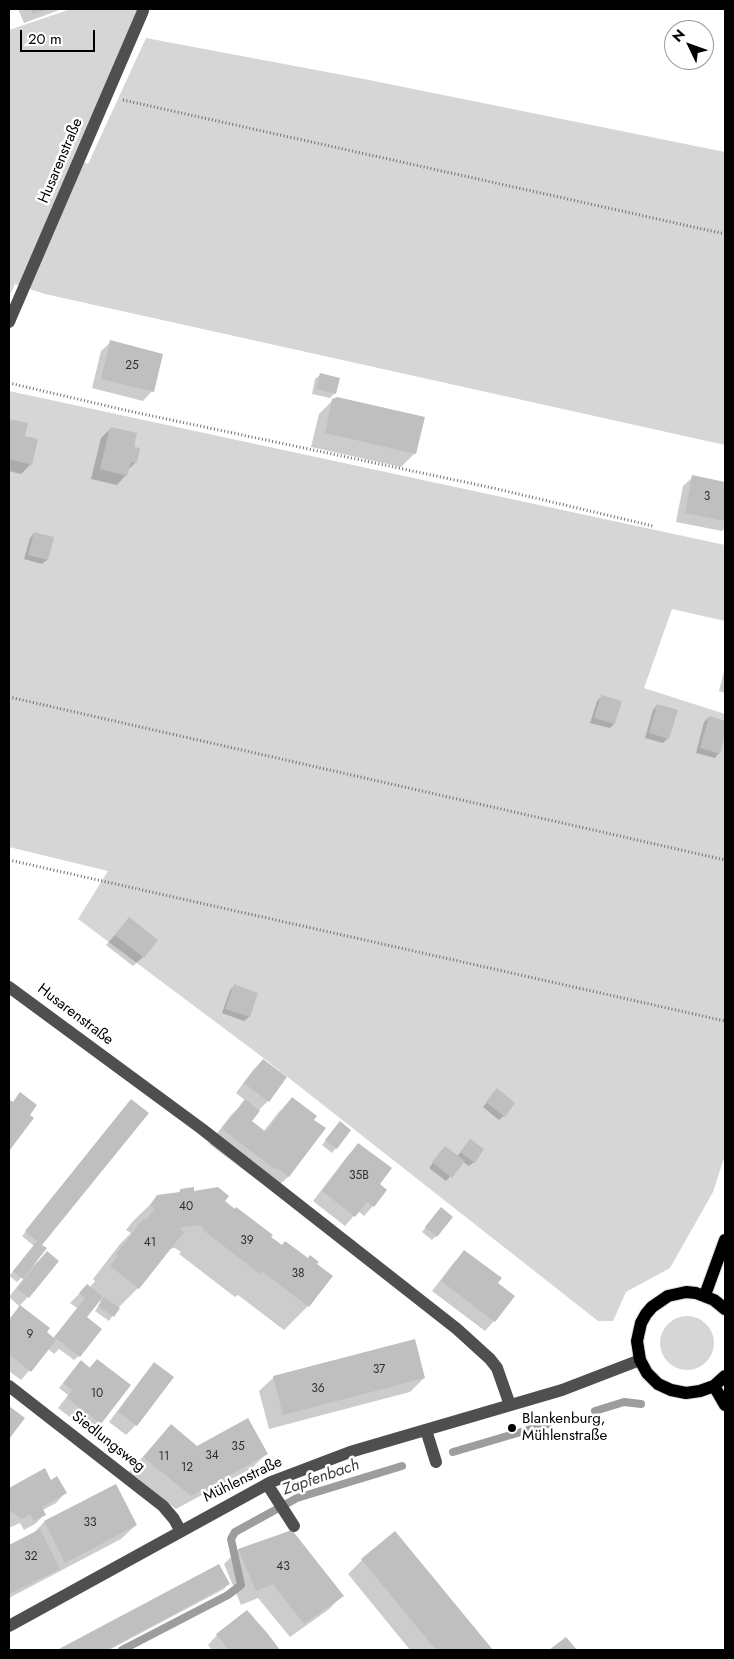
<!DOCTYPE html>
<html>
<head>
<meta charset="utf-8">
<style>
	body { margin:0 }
	#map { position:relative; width:734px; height:1659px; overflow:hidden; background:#fff; font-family:Jost,sans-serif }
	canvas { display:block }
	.frame { position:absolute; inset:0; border:10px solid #000; pointer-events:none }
	.north { position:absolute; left:664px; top:20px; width:50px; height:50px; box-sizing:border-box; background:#fff; border:1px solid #999; border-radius:50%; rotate:312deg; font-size:14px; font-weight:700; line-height:20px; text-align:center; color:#000 }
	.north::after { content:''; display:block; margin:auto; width:18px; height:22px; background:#000; clip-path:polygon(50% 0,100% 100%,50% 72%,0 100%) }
	.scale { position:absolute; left:20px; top:30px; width:75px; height:22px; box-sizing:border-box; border:2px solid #000; border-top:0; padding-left:6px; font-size:15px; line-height:18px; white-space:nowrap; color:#000; -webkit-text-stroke:4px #fff; paint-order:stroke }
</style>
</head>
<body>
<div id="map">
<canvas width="734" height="1659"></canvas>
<div class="frame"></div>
<div class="north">N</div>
<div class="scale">20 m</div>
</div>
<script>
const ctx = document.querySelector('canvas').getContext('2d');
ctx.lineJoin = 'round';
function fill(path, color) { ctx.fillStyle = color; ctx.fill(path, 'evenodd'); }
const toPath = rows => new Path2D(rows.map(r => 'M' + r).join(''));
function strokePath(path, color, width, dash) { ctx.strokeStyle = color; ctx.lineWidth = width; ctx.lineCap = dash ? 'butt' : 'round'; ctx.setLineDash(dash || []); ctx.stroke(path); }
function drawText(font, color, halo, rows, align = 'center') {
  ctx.font = font + ' Jost,sans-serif'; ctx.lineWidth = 5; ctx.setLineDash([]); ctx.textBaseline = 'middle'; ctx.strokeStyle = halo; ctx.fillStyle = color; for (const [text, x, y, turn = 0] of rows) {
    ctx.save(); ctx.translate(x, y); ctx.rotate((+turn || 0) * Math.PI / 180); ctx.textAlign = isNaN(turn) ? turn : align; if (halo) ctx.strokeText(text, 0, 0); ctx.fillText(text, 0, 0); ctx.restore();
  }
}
const green = toPath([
	[71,9,139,9,73,158,88,164,146,38,364,79,725,152,725,445,45,294,15,284,9,297,9,30],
	[9,391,725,545,725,621,672,609,644,688,725,714,725,1155,713,1192,670,1268,626,1292,613,1321,598,1321,257,1053,78,919,108,871,9,847],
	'660 1343a27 27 0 1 1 54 0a27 27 0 1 1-54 0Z'
]);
const shadow = toPath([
	[18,9,62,9,24,23],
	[111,342,152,391,143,401,92,388,101,351],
	[320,375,335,393,330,398,312,394,315,379],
	[333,400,415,453,401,467,311,447,319,414],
	[9,420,26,424,23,437,31,464,21,474,9,471],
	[111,428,133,448,135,463,127,471,126,475,117,485,91,479,101,438],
	[693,477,725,483,725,528,722,531,676,522,683,486],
	[34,533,47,560,42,564,24,559,30,538],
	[725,668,725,693,719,691],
	[602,696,614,724,610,728,590,723,597,701],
	[657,705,668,738,663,743,645,738,653,710],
	[709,717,725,722,725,730,719,753,715,758,696,753,704,722],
	[129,919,143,957,133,966,106,945],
	[234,986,249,1017,244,1021,222,1013,230,990],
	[263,1060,268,1101,258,1111,251,1122,263,1132,278,1113,292,1098,309,1124,324,1129,288,1177,278,1186,267,1177,261,1183,209,1144,231,1115,246,1101,236,1093,253,1070],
	[493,1095,504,1116,499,1120,483,1107],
	[127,1105,41,1245,32,1264,34,1265,47,1252,28,1297,19,1306,48,1328,45,1332,53,1338,77,1308,70,1303,87,1286,89,1288,95,1281,93,1279,120,1244,131,1233,126,1230,133,1221,158,1197,177,1194,181,1190,193,1192,223,1201,269,1237,308,1306,284,1330,238,1295,235,1297,179,1254,181,1252,175,1248,169,1249,138,1288,118,1308,109,1321,95,1311,101,1302,99,1300,85,1317,79,1356,74,1360,59,1349,54,1354,48,1349,21,1380,9,1371,9,1319,20,1307,9,1297,24,1278,23,1276,17,1282,9,1276,34,1246,22,1236],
	[335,1128,336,1148,332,1153,322,1145],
	[359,1145,378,1184,373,1206,364,1216,358,1211,345,1226,313,1201,349,1154],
	[466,1145,474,1162,469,1166,463,1162,446,1181,429,1168,441,1152,457,1157],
	[436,1213,436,1236,432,1240,422,1232],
	[465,1252,496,1283,494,1321,485,1331,432,1291,455,1261],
	[97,1360,129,1386,100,1423,91,1433,58,1408,68,1395,59,1388,81,1362,89,1368],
	[154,1364,172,1377,136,1425,126,1435,109,1422,145,1374],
	[274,1377,424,1378,410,1392,269,1429,259,1391],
	[171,1426,196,1447,266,1454,252,1468,176,1509,129,1472],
	[44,1470,51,1481,65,1493,56,1503,43,1510,45,1514,35,1524,24,1530,20,1523,11,1527,9,1526,9,1490],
	[115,1485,136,1525,121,1539,9,1598,9,1546,32,1535,44,1522],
	[291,1532,342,1596,328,1610,290,1637,258,1598,241,1605,224,1564,238,1550],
	[394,1533,492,1650,410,1650,348,1574,362,1560],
	[219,1566,228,1584,224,1589,109,1650,60,1650],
	[217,1635,267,1635,278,1650,212,1650,208,1645]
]);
const stream = toPath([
	[595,1411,624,1402,641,1404],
	[453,1452,548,1424],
	[122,1650,228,1595,241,1585,231,1539,235,1532,297,1498,402,1466]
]);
const building = toPath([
	[31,9,48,9,33,14],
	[110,340,163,354,154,392,101,379],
	[320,373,340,378,336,394,316,389],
	[337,397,425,417,416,454,325,433,332,399],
	[9,419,28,423,25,436,38,439,32,465,9,459],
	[110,427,137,433,134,447,140,448,137,463,131,462,127,476,100,469],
	[692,475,725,482,725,521,685,513],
	[34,532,54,537,48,560,28,555],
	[601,695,622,701,615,724,594,718],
	[657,704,678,710,669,739,649,733],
	[709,716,725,721,725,735,720,754,700,748],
	[129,917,158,940,144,958,115,935],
	[234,984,258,993,250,1017,225,1009],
	[263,1059,287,1077,269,1102,244,1083],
	[497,1088,515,1103,505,1117,486,1102],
	[20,1092,37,1105,30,1115,34,1118,9,1151,9,1099,13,1102],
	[292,1097,317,1116,314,1120,326,1128,289,1177,277,1168,276,1170,222,1129,245,1099,260,1111,252,1121,266,1132],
	[131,1099,149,1113,42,1245,47,1248,23,1279,13,1271,37,1241,25,1231],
	[340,1121,351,1130,337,1149,325,1140],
	[470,1139,484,1149,475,1163,460,1152],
	[358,1143,392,1168,380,1184,387,1190,374,1207,367,1202,355,1217,322,1191],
	[445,1146,465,1161,452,1178,432,1162],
	[194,1187,194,1191,218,1187,229,1196,225,1201,235,1209,236,1207,273,1235,271,1237,282,1245,285,1241,308,1258,310,1255,319,1262,317,1264,333,1276,309,1307,262,1271,260,1274,203,1230,204,1228,200,1225,183,1227,181,1229,184,1232,139,1289,110,1266,118,1256,116,1254,144,1218,146,1220,155,1209,150,1205,157,1195,180,1192,180,1189],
	[441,1207,453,1217,437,1237,425,1227],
	[464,1250,502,1278,498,1283,515,1296,495,1322,441,1281],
	[47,1251,59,1261,29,1298,17,1288],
	[87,1284,103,1297,87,1317,102,1329,80,1357,57,1339,31,1372,9,1354,9,1320,20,1305,50,1328,47,1332,54,1338,85,1298,79,1293],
	[104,1297,120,1308,114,1317,98,1306],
	[415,1339,425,1378,283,1415,273,1376],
	[97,1359,131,1385,101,1424,67,1398,72,1390,63,1383,81,1360,90,1368],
	[154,1362,174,1377,137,1426,118,1412],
	[9,1406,25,1418,9,1439],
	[248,1418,268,1454,191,1496,143,1457,171,1424,197,1446],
	[45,1468,51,1480,57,1476,67,1493,42,1507,46,1515,34,1521,30,1514,21,1519,9,1510,9,1488],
	[116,1484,137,1525,65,1563,44,1521],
	[40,1529,60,1569,9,1594,9,1545],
	[292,1530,344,1596,304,1624,273,1584,256,1591,238,1549],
	[395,1531,493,1650,436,1650,361,1559],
	[219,1564,230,1584,107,1650,57,1650],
	[247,1610,268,1634,280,1650,229,1650,216,1634],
	[566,1637,577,1650,549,1650]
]);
const path = toPath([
	[123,100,725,234],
	[9,383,129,411,493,488,653,526],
	[9,697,725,860],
	[9,860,725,1021]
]);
const minor = toPath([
	[9,322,143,11],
	[9,987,202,1129,457,1329,490,1359,497,1368,510,1405],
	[9,1386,163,1506,174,1519,180,1530],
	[426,1430,436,1462],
	[267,1484,294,1526],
	[9,1626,271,1482,350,1452,562,1390,640,1360]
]);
const major = toPath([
	[705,1295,725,1240],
	[725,1309,714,1300,696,1293,686,1292,668,1296,652,1307,646,1314,641,1323,637,1341,640,1360,647,1373,658,1384,671,1390,686,1393,700,1391,714,1386,725,1376],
	[714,1386,725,1405]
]);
const markers = [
	[512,1428,5,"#000"]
];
const numberNames = [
	["25",132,366],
	["3",707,497],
	["35B",359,1176],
	["40",186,1207],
	["39",247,1241],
	["41",150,1243],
	["38",298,1274],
	["9",30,1335],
	["37",379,1370],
	["36",318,1389],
	["10",97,1394],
	["35",238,1447],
	["34",212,1456],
	["11",164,1457],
	["12",187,1468],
	["33",90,1523],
	["32",31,1557],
	["43",283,1567]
];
const streetNames = [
	["Husarenstraße",61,161,-67],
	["Husarenstraße",75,1015,37],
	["Siedlungsweg",108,1442,38],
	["Mühlenstraße",243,1480,-26]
];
const poiNames = [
	["Blankenburg,",522,1419],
	["Mühlenstraße",522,1436]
];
const waterNames = [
	["Zapfenbach",321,1478,-19]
];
fill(green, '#d6d6d6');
fill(shadow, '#0003');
strokePath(stream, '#9d9d9d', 8);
fill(building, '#bfbfbf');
strokePath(major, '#dbdbdb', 14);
strokePath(path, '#717171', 3, [1, 2.5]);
strokePath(minor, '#4f4f4f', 12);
strokePath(major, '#000', 12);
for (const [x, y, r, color] of markers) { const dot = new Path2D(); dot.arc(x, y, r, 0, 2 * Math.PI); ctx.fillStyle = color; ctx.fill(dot); strokePath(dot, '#fff', 2); }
drawText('12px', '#303030', null, numberNames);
drawText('15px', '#000', '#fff', streetNames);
drawText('15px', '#000', '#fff', poiNames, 'left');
drawText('italic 16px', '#3e3e3e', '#fff', waterNames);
</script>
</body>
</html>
